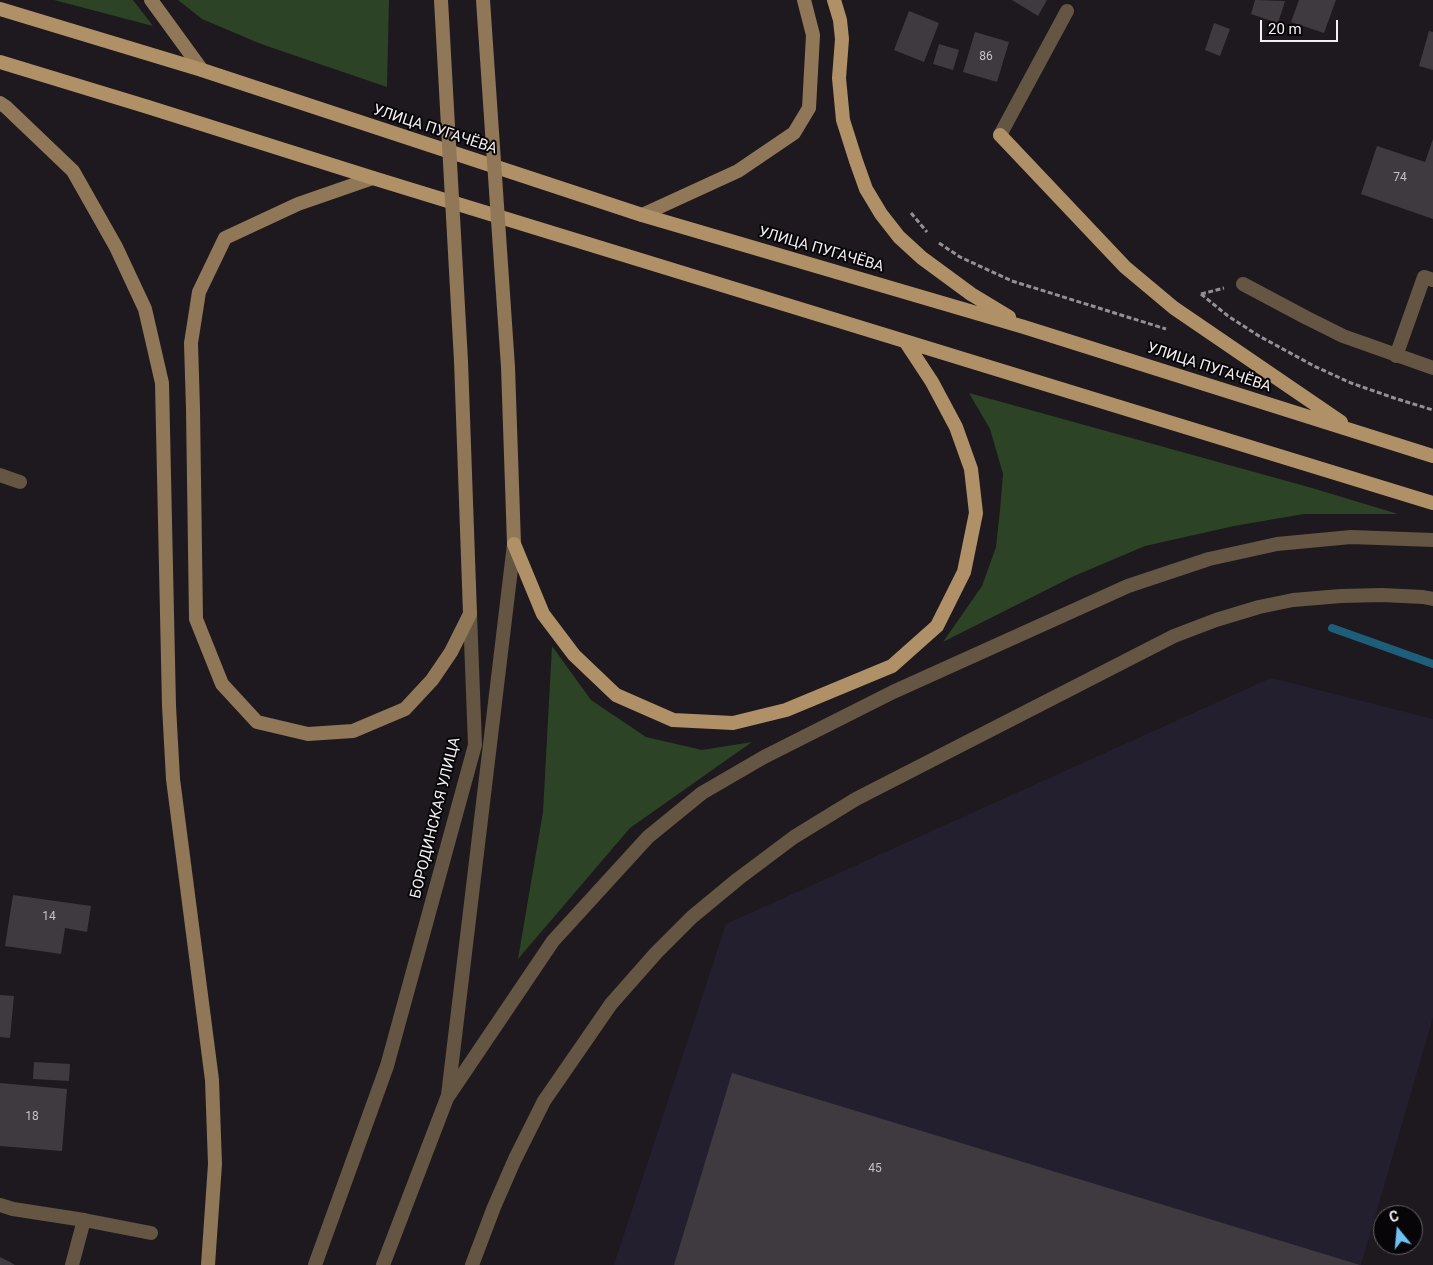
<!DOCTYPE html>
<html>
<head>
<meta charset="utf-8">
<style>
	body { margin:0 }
	#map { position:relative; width:1433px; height:1265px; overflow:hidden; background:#1e191e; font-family:Roboto,sans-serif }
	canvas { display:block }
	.north { position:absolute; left:1373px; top:1205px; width:50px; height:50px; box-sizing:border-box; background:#070507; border:1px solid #656365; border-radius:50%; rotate:343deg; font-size:14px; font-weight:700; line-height:20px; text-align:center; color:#f3f0f3 }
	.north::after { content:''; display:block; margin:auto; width:18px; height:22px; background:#70c2f4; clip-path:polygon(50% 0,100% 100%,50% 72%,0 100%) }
	.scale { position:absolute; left:1260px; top:20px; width:78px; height:22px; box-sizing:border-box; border:2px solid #f3f0f3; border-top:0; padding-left:6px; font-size:15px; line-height:18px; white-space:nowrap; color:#f3f0f3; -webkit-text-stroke:4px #070507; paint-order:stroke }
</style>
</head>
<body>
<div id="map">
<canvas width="1433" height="1265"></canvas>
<div class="north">С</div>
<div class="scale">20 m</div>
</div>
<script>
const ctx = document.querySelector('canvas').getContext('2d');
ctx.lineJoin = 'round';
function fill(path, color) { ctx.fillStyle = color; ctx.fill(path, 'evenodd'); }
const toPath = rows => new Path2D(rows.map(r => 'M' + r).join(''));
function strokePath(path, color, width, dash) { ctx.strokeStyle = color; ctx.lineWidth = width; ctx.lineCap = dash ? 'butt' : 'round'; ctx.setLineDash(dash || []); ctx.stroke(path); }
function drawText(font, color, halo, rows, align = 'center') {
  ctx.font = font + ' Roboto,sans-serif'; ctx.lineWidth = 4; ctx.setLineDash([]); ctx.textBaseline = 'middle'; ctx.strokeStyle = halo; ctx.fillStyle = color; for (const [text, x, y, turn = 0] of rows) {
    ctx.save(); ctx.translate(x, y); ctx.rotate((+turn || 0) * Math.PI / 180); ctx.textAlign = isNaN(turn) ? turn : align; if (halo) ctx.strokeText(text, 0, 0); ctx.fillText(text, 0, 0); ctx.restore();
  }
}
const commercial = toPath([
	[1271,678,1433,719,1433,1017,1361,1265,614,1265,726,924]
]);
const green = toPath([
	[54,0,133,0,153,26],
	[178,0,389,0,387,87,261,44,202,19],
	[969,393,1312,488,1398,514,1304,514,1234,526,1145,546,1072,577,943,642,982,586,996,547,1000,510,1003,474,990,429],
	[552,646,591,700,646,737,702,750,752,742,630,828,518,959,543,812]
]);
const stream = toPath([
	[1332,628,1433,664]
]);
const building = toPath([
	[1012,0,1047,0,1038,16],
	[1255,0,1285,1,1278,23,1251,14],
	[1299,0,1336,0,1324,33,1291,22],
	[909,11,939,23,924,62,894,50],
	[1214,23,1230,29,1220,56,1205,50],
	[1429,31,1433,32,1433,70,1419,66],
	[975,32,1009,42,997,82,963,72],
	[939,44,959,50,953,70,933,64],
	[1433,139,1433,219,1361,194,1377,146,1425,162],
	[13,895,91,906,87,932,65,928,61,954,5,946],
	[0,995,14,996,10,1038,0,1037],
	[34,1062,70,1064,69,1081,33,1079],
	[732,1073,1360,1265,674,1265],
	[0,1083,67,1089,62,1151,0,1146],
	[0,1257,10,1262,15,1265,0,1265]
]);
const path = toPath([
	[911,213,927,232],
	[939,243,960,257,1012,281,1166,329],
	[1201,294,1228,316,1259,336,1314,366,1351,383,1394,398,1433,410],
	[1201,294,1224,288]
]);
const service = toPath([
	[1000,135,1067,11],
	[1396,356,1424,277,1433,280],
	[72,1265,84,1220],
	[472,1265,494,1207,515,1159,544,1101,611,1004,656,953,692,917,738,879,794,837,856,799,1174,636,1216,620,1259,607,1293,600,1341,596,1382,595,1423,597,1433,599]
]);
const minor = toPath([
	[0,475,20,482],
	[0,1205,13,1209,84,1220,151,1233]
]);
const tertiary = toPath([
	[1243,284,1305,317,1343,336,1433,368],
	[448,1095,514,544],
	[315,1265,387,1066,475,745,470,614],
	[383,1265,447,1098,553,941,648,837,702,793,764,757,893,692,1128,586,1209,559,1277,544,1351,537,1433,540]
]);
const secondary = toPath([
	[151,0,202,70],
	[0,103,6,107,73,171,116,247,145,309,162,383,169,706,173,779,212,1080,215,1164,208,1265],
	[373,178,298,204,225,238,199,292,191,343,193,409,196,619,222,684,257,722,308,734,353,731,405,709,432,680,451,652,470,614,461,361],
	[642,215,738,171,794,133,809,108,813,35,804,0],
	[508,367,514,544]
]);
const primary = toPath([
	[834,0,840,20,842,39,839,78,843,120,856,161,866,189,881,214,899,237,922,258,971,294,1009,317],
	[0,9,202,70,642,215,1024,327,1433,456],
	[0,62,148,107,373,178,1433,503],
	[1000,135,1125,267,1174,308,1341,422],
	[514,544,543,614,574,655,616,695,673,720,733,723,786,710,892,666,937,626,964,572,976,513,971,469,956,427,932,382,905,341]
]);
const secondaryBridge = toPath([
	[441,0,461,361],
	[483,0,508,367]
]);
const numberNames = [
	["86",986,57],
	["74",1400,178],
	["14",49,917],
	["18",32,1117],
	["45",875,1169]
];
const streetNames = [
	["УЛИЦА ПУГАЧЁВА",435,130,18],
	["УЛИЦА ПУГАЧЁВА",821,250,16],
	["УЛИЦА ПУГАЧЁВА",1209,368,18],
	["БОРОДИНСКАЯ УЛИЦА",436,818,-76]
];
fill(commercial, '#241f2f');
fill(green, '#2c4325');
strokePath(stream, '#1d5f7b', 8);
fill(building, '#3f3a3f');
strokePath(path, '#938f93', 3, [5, 2.5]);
strokePath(service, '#645642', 14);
strokePath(minor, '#645642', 14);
strokePath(tertiary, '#645642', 14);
strokePath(secondary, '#8f7757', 14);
strokePath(primary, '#af9067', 14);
strokePath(secondaryBridge, '#8f7757', 14);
drawText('12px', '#c6c2c6', null, numberNames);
drawText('15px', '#f3f0f3', '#070507', streetNames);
</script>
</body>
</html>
